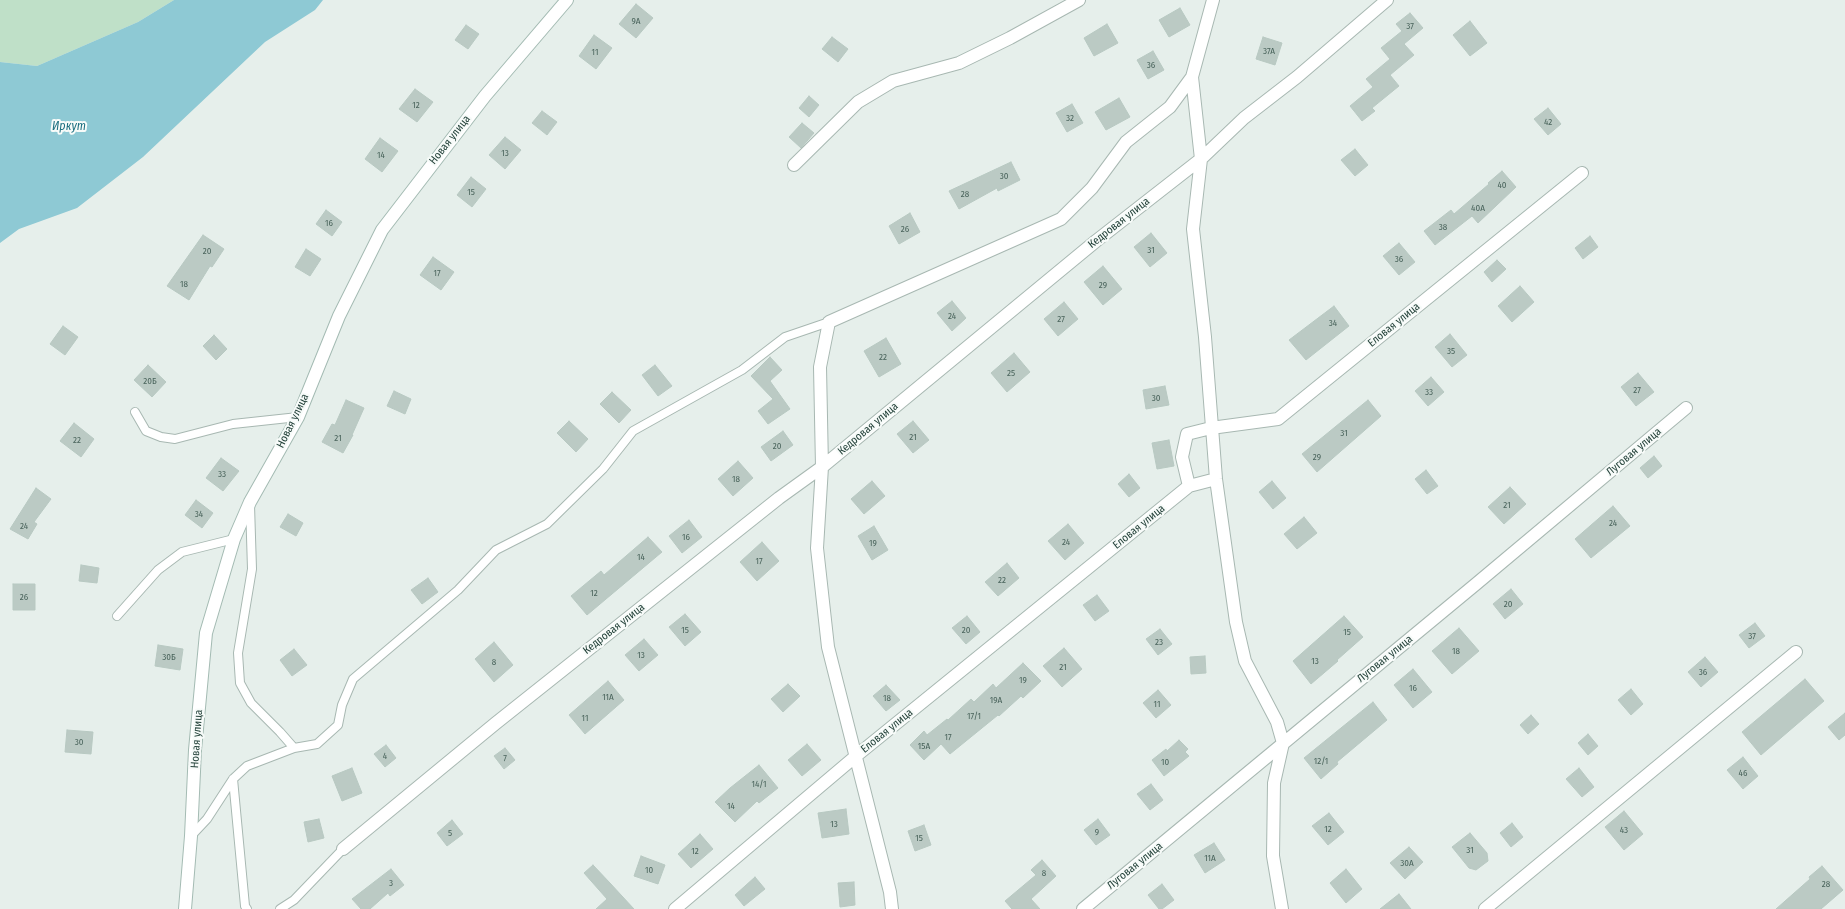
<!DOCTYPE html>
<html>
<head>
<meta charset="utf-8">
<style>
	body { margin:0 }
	canvas { display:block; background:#e6efeb }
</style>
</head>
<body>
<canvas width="1845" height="909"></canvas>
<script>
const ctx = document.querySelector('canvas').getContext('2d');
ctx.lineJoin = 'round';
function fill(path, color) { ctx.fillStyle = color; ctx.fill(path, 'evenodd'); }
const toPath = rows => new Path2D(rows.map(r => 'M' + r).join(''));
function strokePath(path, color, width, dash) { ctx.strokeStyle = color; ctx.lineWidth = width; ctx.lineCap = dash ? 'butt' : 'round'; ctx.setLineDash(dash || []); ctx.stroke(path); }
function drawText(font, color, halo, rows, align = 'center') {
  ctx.font = font + ' "Fira Sans Condensed",sans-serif'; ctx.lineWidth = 4; ctx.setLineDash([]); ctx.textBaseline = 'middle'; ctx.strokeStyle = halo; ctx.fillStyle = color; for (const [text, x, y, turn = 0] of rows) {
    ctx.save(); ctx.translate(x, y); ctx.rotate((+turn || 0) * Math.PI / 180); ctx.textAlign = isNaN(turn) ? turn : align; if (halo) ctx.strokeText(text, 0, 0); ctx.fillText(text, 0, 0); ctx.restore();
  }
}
const green = toPath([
	[0,0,174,0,138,22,37,66,0,62]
]);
const water = toPath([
	[174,0,323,0,315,10,265,42,143,157,77,208,19,229,0,243,0,62,37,66,138,22]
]);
const building = toPath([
	[636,4,653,18,636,38,619,24,636,4],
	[1180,8,1190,25,1169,37,1159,20,1180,8],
	[1410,13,1423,28,1404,44,1414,55,1390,75,1399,86,1372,108,1375,111,1362,121,1350,106,1373,87,1366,79,1390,59,1381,48,1402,31,1396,24,1410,13],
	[1470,21,1487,43,1470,56,1453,35,1470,21],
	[1107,24,1118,43,1094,56,1084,38,1107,24],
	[466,25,479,34,468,49,455,40,466,25],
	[594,35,612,48,596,69,579,56,594,35],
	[832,37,848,49,838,62,822,49,832,37],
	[1263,37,1282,43,1275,65,1256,59,1263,37],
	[1153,51,1164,70,1148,79,1137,60,1153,51],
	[415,89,433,102,417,122,399,109,415,89],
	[809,96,819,105,809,117,799,108,809,96],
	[1119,98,1130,117,1106,130,1095,112,1119,98],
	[1072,104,1083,123,1067,132,1056,113,1072,104],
	[1548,108,1561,124,1548,135,1534,119,1548,108],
	[542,111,557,122,547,135,532,123,542,111],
	[802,123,814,133,801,148,789,137,802,123],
	[505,137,521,150,505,169,489,155,505,137],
	[380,138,398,151,382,172,365,159,380,138],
	[1355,149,1368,165,1355,176,1341,160,1355,149],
	[1011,162,1020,180,998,191,997,188,959,209,949,191,1011,162],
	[1502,171,1516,187,1478,223,1472,216,1435,245,1424,231,1451,210,1454,214,1489,184,1488,183,1502,171],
	[471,177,486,189,472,207,457,195,471,177],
	[326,210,342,222,332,236,316,224,326,210],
	[910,213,920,232,899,244,889,226,910,213],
	[1151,233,1167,253,1150,267,1134,247,1151,233],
	[203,235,224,249,212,267,210,266,189,300,167,286,203,235],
	[1590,236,1598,247,1583,259,1575,248,1590,236],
	[1399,243,1415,262,1399,275,1383,256,1399,243],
	[306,249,321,259,310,276,295,267,306,249],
	[433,257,454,272,441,290,420,275,433,257],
	[1497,260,1506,269,1492,282,1484,272,1497,260],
	[1103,266,1122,289,1103,305,1084,282,1103,266],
	[1520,286,1534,302,1512,322,1498,306,1520,286],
	[952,301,966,318,952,331,937,313,952,301],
	[1064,302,1078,319,1058,336,1044,319,1064,302],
	[1334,306,1349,326,1306,360,1289,340,1334,306],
	[63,326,78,337,65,355,50,344,63,326],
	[1450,334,1467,355,1452,367,1435,347,1450,334],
	[214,335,227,349,216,360,203,346,214,335],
	[886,338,901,364,879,377,864,351,886,338],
	[1014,353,1030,372,1007,392,991,373,1014,353],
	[770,357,782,370,770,381,790,409,768,424,758,411,773,399,751,376,770,357],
	[148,365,166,382,152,397,134,380,148,365],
	[655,365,672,386,658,396,642,375,655,365],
	[1638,373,1654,392,1636,406,1621,387,1638,373],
	[1431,377,1444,392,1428,406,1415,391,1431,377],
	[1165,386,1169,405,1146,409,1143,390,1165,386],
	[394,391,411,399,405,414,387,406,394,391],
	[612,392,631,410,619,423,600,404,612,392],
	[346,400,364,408,352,435,353,435,343,453,322,442,332,424,335,425,346,400],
	[1368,400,1381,416,1317,472,1302,454,1368,400],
	[569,421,588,439,576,452,557,433,569,421],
	[913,421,929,440,913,453,897,434,913,421],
	[74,423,94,439,81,457,60,441,74,423],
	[783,431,793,445,771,461,761,447,783,431],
	[1169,440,1174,466,1157,469,1152,443,1169,440],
	[1654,456,1662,466,1648,478,1640,468,1654,456],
	[221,458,239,471,223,491,206,478,221,458],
	[738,461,753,478,733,496,718,479,738,461],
	[1426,470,1438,486,1427,494,1415,479,1426,470],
	[1129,474,1140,488,1129,497,1118,484,1129,474],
	[872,481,885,496,864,514,851,499,872,481],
	[1272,481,1286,498,1273,509,1259,492,1272,481],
	[1510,487,1526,504,1504,524,1488,507,1510,487],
	[36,488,51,499,34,522,37,524,28,539,10,529,36,488],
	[196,500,213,513,202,528,185,515,196,500],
	[1613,506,1630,526,1591,558,1575,539,1613,506],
	[288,514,303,523,296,536,280,527,288,514],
	[1304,517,1317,533,1297,549,1284,534,1304,517],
	[689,520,702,537,682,553,669,536,689,520],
	[1068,524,1084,543,1065,560,1048,541,1068,524],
	[874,526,888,550,872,560,858,536,874,526],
	[648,537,662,552,587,615,571,596,601,571,604,575,648,537],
	[762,542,779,561,757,581,740,562,762,542],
	[1007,563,1019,578,998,596,985,582,1007,563],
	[81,565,99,568,97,583,79,581,81,565],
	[428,578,438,592,422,604,411,590,428,578],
	[13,584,35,584,35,610,13,610,13,584],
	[1511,589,1523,604,1505,619,1493,604,1511,589],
	[1097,595,1109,611,1095,621,1083,605,1097,595],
	[685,614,701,632,685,646,669,627,685,614],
	[967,616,980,632,966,644,952,628,967,616],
	[1344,616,1363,637,1337,660,1338,661,1311,684,1293,661,1344,616],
	[1755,623,1765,636,1749,648,1739,635,1755,623],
	[1459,628,1479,651,1452,674,1432,651,1459,628],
	[1160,629,1172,644,1158,655,1146,639,1160,629],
	[644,639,658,655,639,671,625,655,644,639],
	[494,642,513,665,494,682,475,659,494,642],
	[158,645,183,649,180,670,155,666,158,645],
	[1064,648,1082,669,1062,687,1043,666,1064,648],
	[294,649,307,665,292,676,280,660,294,649],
	[1205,656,1206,673,1191,674,1190,657,1205,656],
	[1705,657,1718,672,1701,687,1688,672,1705,657],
	[1023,663,1041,681,1023,698,1021,696,999,716,998,715,950,754,941,744,924,760,910,745,924,731,927,735,947,719,948,720,971,699,974,702,993,684,996,688,1023,663],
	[1413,669,1432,692,1413,708,1394,685,1413,669],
	[1805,679,1824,701,1761,755,1742,732,1805,679],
	[608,681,624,700,585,734,569,715,608,681],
	[788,684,800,696,783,712,771,699,788,684],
	[886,685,900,700,886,711,873,696,886,685],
	[1631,689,1643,704,1631,715,1618,700,1631,689],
	[1158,690,1171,705,1156,718,1143,703,1158,690],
	[1373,702,1387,720,1337,762,1338,764,1321,779,1304,758,1373,702],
	[1845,713,1845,735,1839,740,1828,727,1845,713],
	[1531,715,1539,724,1528,734,1520,725,1531,715],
	[67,730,93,732,91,754,65,752,67,730],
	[1588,734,1598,746,1588,755,1578,743,1588,734],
	[1179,740,1188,749,1185,752,1189,756,1164,776,1152,760,1166,749,1167,751,1179,740],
	[807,744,821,760,802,776,788,760,807,744],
	[386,745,396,758,385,767,374,754,386,745],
	[505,748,515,760,504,769,494,756,505,748],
	[1743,757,1758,776,1743,789,1727,770,1743,757],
	[759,765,778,788,759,803,757,801,735,822,715,802,730,788,759,765],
	[352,768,362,793,342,801,332,776,352,768],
	[1579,768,1594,787,1582,797,1566,779,1579,768],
	[1151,784,1163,800,1150,810,1137,794,1151,784],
	[846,809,849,834,822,838,818,813,846,809],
	[1624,811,1643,834,1624,850,1605,827,1624,811],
	[1329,813,1344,832,1328,845,1312,826,1329,813],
	[319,819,324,838,308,842,304,822,319,819],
	[1098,819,1110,835,1096,845,1084,830,1098,819],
	[452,820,463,834,447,846,437,833,452,820],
	[1512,823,1523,837,1511,847,1500,833,1512,823],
	[924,825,931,845,915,851,908,831,924,825],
	[1470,833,1487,853,1488,861,1476,870,1469,868,1452,847,1470,833],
	[700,834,713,849,691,868,678,854,700,834],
	[1214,843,1225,860,1205,873,1194,855,1214,843],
	[1409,847,1423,862,1405,879,1390,863,1409,847],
	[641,856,665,865,658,884,634,876,641,856],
	[1042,860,1056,876,1031,899,1040,909,1012,909,1005,901,1036,875,1031,870,1042,860],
	[593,865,610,883,634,909,596,909,607,899,584,873,593,865],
	[1822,866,1843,890,1821,909,1776,909,1810,879,1809,877,1822,866],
	[391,869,404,885,390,896,388,893,370,909,361,909,352,899,391,869],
	[1346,869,1362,889,1346,903,1330,883,1346,869],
	[755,877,765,889,744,906,735,895,755,877],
	[854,882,855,905,840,907,838,883,854,882],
	[1162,884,1174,900,1162,909,1159,909,1148,895,1162,884],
	[1399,894,1411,909,1380,909,1399,894]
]);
const lane = toPath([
	[135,412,146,431,161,437,175,439,233,424,298,417],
	[250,505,252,569,238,653,240,683,251,703,280,732,294,748],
	[117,616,158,570,182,552,234,539],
	[233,779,245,906,247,909],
	[191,836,207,819,233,779,247,766,294,748,317,744,338,725,342,705,353,679,458,590,496,550,547,524,603,469,633,431,742,370,785,337,829,322],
	[280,909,294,900,343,849]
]);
const street = toPath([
	[1192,77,1201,159,1193,229,1205,337,1216,479,1236,622,1245,661,1277,722,1283,743,1274,783,1273,856,1282,909],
	[794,165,858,102,893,81,959,63,1010,38,1079,0],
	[1189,486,1216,479],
	[343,849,496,723,779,498,822,467,1096,241,1201,159,1244,118,1297,77,1387,0],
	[675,909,856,756,1189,486,1182,457,1187,434,1211,428,1278,419,1582,173],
	[892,909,890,892,828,647,817,548,822,467,820,367,829,322,1061,219,1092,188,1126,142,1170,107,1192,77,1213,0],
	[1083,909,1476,584,1686,408],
	[1485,909,1796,652]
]);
const secondary = toPath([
	[185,909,191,836,195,750,206,633,234,539,250,502,298,417,339,316,382,230,485,96,567,0]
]);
const numberNames = [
	["9А",636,21],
	["37",1410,26],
	["37А",1269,51],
	["11",595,52],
	["36",1151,65],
	["12",416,105],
	["32",1070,118],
	["42",1548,122],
	["13",505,153],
	["14",381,155],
	["30",1004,176],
	["40",1502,185],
	["15",471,192],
	["28",965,194],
	["40А",1478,208],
	["16",329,223],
	["38",1443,227],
	["26",905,229],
	["31",1151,250],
	["20",207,251],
	["36",1399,259],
	["17",437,273],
	["18",184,284],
	["29",1103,285],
	["24",952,316],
	["27",1061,319],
	["34",1333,323],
	["35",1451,351],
	["22",883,357],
	["25",1011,373],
	["20Б",150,381],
	["27",1637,390],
	["33",1429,392],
	["30",1156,398],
	["31",1344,433],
	["21",913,437],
	["21",338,438],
	["22",77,440],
	["20",777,446],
	["29",1317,457],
	["33",222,474],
	["18",736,479],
	["21",1507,505],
	["34",199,514],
	["24",1613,523],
	["24",24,526],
	["16",686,537],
	["24",1066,542],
	["19",873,543],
	["14",641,557],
	["17",759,561],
	["22",1002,580],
	["12",594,593],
	["26",24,597],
	["20",1508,604],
	["15",685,630],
	["20",966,630],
	["15",1347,632],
	["37",1752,636],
	["23",1159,642],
	["18",1456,651],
	["13",641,655],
	["30Б",169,657],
	["13",1315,661],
	["8",494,662],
	["21",1063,667],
	["36",1703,672],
	["19",1023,680],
	["16",1413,688],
	["11А",608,697],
	["18",887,698],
	["19А",996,700],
	["11",1157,704],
	["17/1",974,716],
	["11",585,718],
	["17",948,737],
	["30",79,742],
	["15А",924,746],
	["4",385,756],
	["7",505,758],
	["12/1",1321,761],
	["10",1165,762],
	["46",1743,773],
	["14/1",759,784],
	["14",731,806],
	["13",834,824],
	["12",1328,829],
	["43",1624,830],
	["9",1097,832],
	["5",450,833],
	["15",919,838],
	["31",1470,850],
	["12",695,851],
	["11А",1210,858],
	["30А",1407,863],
	["10",649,870],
	["8",1044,873],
	["3",391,883],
	["28",1826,884]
];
const streetNames = [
	["Новая улица",450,140,-52],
	["Кедровая улица",1119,223,-38],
	["Еловая улица",1394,325,-39],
	["Новая улица",293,421,-64],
	["Кедровая улица",868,429,-40],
	["Луговая улица",1634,452,-40],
	["Еловая улица",1139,527,-39],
	["Кедровая улица",614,629,-38],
	["Луговая улица",1385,659,-39],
	["Еловая улица",887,731,-39],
	["Новая улица",197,739,-86],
	["Луговая улица",1135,866,-39]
];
const waterNames = [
	["Иркут",69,127]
];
fill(green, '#bfe0c8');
fill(water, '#8ec9d4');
fill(building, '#bbcac4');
strokePath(building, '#b8c9c2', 1);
strokePath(lane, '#a8b8b2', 10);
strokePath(street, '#a8b8b2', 14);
strokePath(secondary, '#a4bbb3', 14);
strokePath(lane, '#fff', 8);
strokePath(street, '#fff', 12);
strokePath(secondary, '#fff', 12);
drawText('9px', '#4a645c', null, numberNames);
drawText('11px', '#24423a', '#f7fbf9', streetNames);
drawText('italic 12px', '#1c6f80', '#f7fbf9', waterNames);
</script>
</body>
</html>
